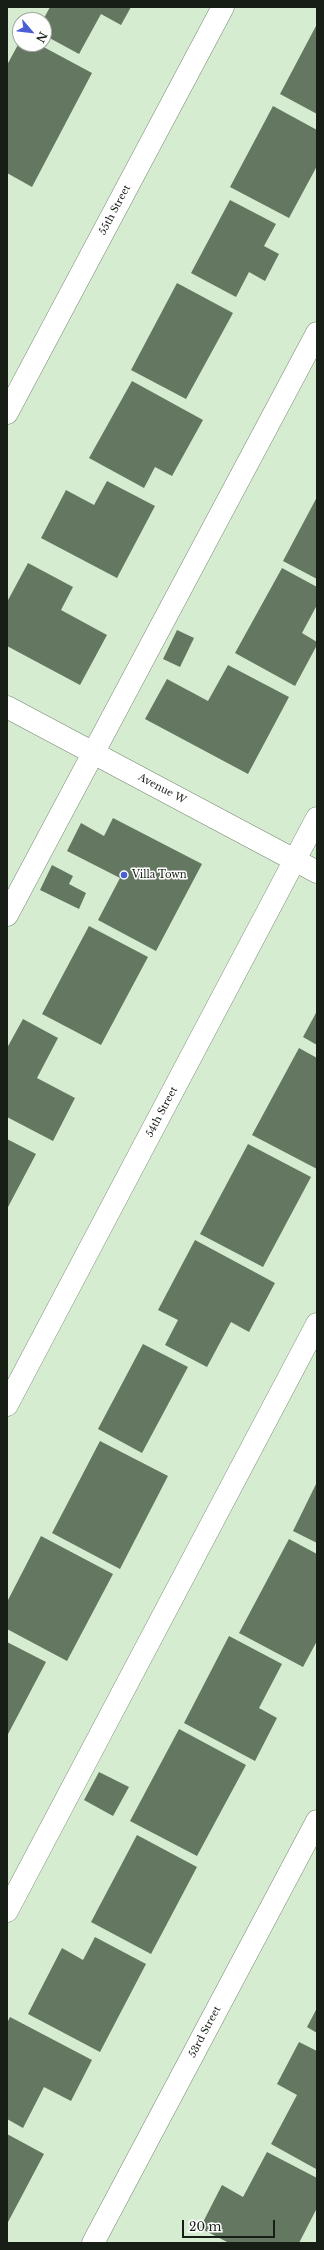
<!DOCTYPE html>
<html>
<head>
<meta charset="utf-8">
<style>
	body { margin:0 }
	#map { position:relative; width:324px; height:2250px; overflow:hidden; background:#d6ecd1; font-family:"Libre Baskerville",serif }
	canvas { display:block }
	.frame { position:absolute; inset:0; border:8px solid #171e15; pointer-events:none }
	.north { position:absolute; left:12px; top:12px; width:40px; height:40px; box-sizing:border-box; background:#fff; border:1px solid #a2a5a1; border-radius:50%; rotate:118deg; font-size:11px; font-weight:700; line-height:16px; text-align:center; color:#171e15 }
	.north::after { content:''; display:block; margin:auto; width:14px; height:18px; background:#495fd3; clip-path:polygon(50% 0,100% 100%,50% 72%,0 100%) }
	.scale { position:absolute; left:182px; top:2220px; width:93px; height:18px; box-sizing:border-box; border:2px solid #171e15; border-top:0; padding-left:5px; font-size:12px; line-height:14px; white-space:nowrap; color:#171e15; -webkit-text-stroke:3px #fff; paint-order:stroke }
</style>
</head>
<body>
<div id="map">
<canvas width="324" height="2250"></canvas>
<div class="frame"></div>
<div class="north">N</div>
<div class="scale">20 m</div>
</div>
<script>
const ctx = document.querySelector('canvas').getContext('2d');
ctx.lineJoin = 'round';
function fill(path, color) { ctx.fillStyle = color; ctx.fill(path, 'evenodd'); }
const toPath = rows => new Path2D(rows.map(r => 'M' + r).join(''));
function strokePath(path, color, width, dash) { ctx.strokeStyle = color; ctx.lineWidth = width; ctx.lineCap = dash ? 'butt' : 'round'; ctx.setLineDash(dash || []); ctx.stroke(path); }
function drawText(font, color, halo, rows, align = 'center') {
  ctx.font = font + ' "Libre Baskerville",serif'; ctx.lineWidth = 3; ctx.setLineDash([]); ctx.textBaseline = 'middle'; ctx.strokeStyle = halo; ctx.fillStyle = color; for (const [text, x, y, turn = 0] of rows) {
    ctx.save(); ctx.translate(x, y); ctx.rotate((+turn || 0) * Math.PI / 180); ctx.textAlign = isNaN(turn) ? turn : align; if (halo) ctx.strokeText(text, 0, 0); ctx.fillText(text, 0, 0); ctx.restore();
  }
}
const building = toPath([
	[50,7,131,7,121,25,101,14,79,54,44,35,43,20],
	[317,24,317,114,280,94],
	[20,41,20,44,38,44,92,73,32,187,7,173,7,65],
	[273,106,317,130,317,166,289,218,230,187],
	[230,200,276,224,264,246,279,254,265,281,249,272,236,297,191,273],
	[177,283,233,313,186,399,131,370],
	[132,381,203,420,172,476,155,467,144,488,89,458],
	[107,481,155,506,117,578,41,538,66,490,94,505],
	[317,497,317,579,283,561],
	[28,563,73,587,61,610,107,635,80,685,7,646,7,602],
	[282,568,317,587,317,605,302,633,317,642,317,645,295,686,235,653],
	[177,630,194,638,180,667,163,659],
	[228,665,289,697,248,774,145,719,167,679,208,701],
	[113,818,202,864,156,951,98,920,120,878,67,851,81,823,104,836],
	[52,865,73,876,69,884,86,893,79,909,40,890],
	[89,926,148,957,101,1045,42,1014],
	[317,1011,317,1045,303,1037],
	[23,1019,58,1038,37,1078,75,1098,53,1141,7,1117,7,1048],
	[299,1048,317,1058,317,1169,252,1135],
	[7,1139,36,1154,7,1209],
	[248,1144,311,1177,263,1267,200,1234],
	[195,1240,275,1283,249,1332,231,1322,207,1367,165,1345,178,1320,158,1310],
	[143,1344,188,1367,142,1453,98,1429],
	[100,1441,168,1476,120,1569,52,1533],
	[317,1482,317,1543,293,1531],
	[41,1536,113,1574,67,1661,7,1629,7,1602],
	[289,1539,317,1554,317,1641,303,1667,239,1633],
	[229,1636,282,1664,259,1708,277,1718,255,1761,184,1723],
	[7,1642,46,1662,7,1736],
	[179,1729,246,1765,197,1856,130,1821],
	[99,1772,129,1787,113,1816,84,1800],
	[137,1835,197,1867,151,1954,91,1922],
	[95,1937,146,1964,100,2052,28,2014,62,1948,83,1960],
	[317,2008,317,2033,307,2027],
	[10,2017,92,2060,71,2101,44,2087,23,2128,7,2119,7,2023],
	[299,2042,317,2051,316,2169,271,2144,297,2095,277,2084],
	[7,2134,44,2154,7,2224],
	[267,2152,317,2178,317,2208,299,2243,229,2243,200,2228,222,2185,243,2197]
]);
const minor = toPath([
	[7,413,223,7],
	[7,707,317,872],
	[7,915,317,333],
	[7,1405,317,818],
	[7,1911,317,1324],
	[93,2243,317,1821]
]);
const markers = [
	[124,875,4,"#495fd3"]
];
const streetNames = [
	["55th Street",115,210,-62],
	["Avenue W",162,789,28],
	["54th Street",162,1112,-62],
	["53rd Street",205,2032,-62]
];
const poiNames = [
	["Villa Town",132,875]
];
fill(building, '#647760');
strokePath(minor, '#748870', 23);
strokePath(minor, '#fff', 22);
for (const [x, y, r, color] of markers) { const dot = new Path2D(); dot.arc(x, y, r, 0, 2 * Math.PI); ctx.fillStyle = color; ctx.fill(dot); strokePath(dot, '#fff', 1.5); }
drawText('10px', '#171e15', '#fff', streetNames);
drawText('10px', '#171e15', '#fff', poiNames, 'left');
</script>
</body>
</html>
